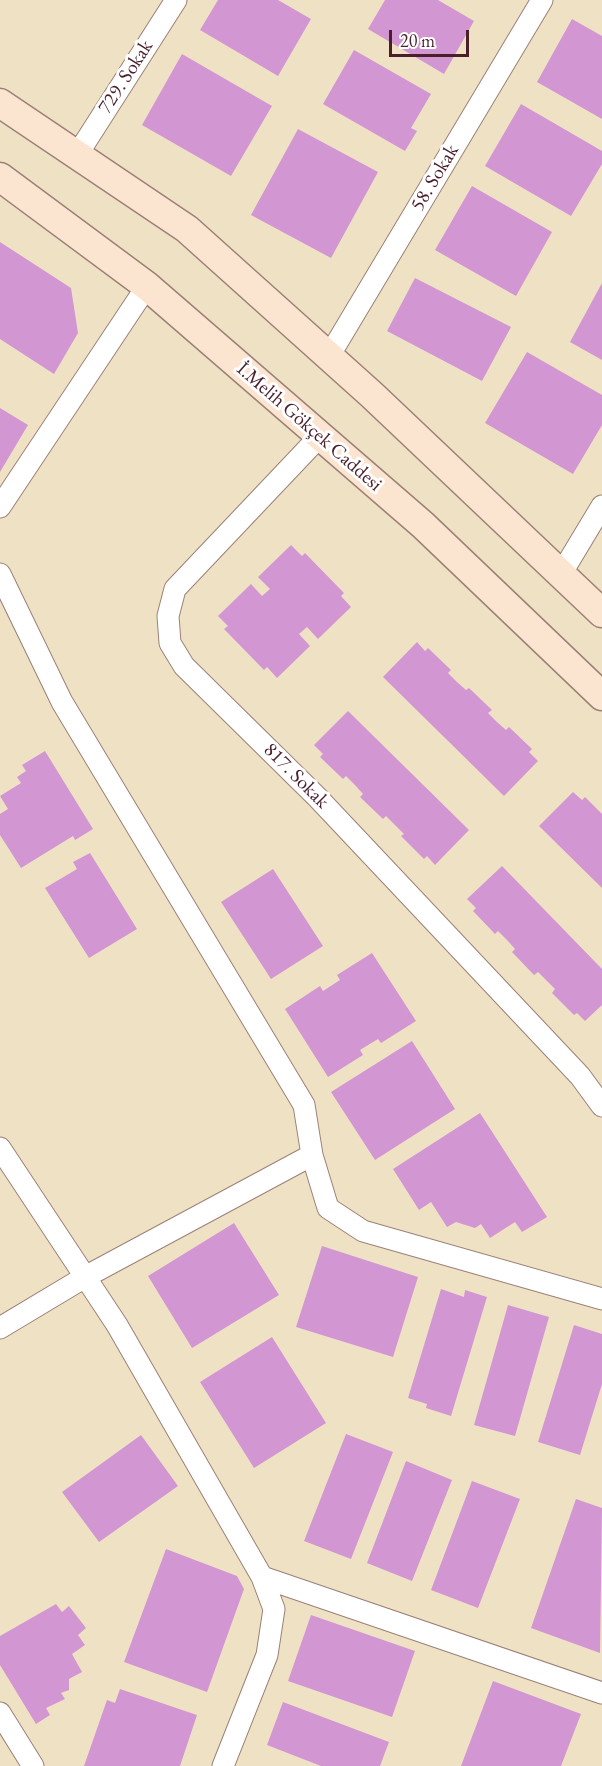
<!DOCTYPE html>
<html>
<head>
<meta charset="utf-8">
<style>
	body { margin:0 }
	#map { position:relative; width:602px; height:1766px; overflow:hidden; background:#efe2c4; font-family:"EB Garamond",serif }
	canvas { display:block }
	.scale { position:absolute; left:389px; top:30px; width:80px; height:27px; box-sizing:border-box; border:3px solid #4a1f2b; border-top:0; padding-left:8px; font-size:18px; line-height:21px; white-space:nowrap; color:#4a1f2b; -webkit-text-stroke:4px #fff; paint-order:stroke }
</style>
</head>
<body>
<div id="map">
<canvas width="602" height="1766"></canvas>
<div class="scale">20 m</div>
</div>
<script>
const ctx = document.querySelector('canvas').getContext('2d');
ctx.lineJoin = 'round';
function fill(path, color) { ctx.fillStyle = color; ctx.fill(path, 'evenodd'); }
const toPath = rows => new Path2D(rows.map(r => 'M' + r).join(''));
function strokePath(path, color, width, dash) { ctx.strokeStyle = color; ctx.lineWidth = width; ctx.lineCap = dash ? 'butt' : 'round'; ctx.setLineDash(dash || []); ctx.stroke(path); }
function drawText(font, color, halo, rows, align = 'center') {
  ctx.font = font + ' "EB Garamond",serif'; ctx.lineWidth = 6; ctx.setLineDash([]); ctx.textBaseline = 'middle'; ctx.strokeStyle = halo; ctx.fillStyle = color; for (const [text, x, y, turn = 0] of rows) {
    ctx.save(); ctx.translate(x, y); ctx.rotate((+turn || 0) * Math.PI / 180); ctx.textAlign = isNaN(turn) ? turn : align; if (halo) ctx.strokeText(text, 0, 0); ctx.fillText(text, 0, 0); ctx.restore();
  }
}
const building = toPath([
	[218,0,278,0,311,19,278,76,200,30],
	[385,0,438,0,474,21,444,74,368,29],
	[572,19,602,36,602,119,537,82],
	[354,50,431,94,411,128,417,131,405,151,323,104],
	[182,54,272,106,231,176,142,125],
	[521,104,602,151,602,164,571,216,485,166],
	[298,129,378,172,331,258,251,215],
	[472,186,552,232,516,296,435,250],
	[0,242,71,288,78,333,54,374,0,339],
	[415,278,511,327,482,381,387,331],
	[602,283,602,360,570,342],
	[527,352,602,395,602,425,573,474,485,423],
	[0,408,28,425,0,472],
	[291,545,302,556,305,553,344,593,341,596,351,607,318,639,307,627,299,634,310,646,277,678,267,667,264,670,224,629,228,626,218,616,251,584,262,596,270,589,258,577],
	[417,642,425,651,428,648,451,670,448,673,457,682,466,690,469,688,492,710,488,713,497,722,506,730,509,727,532,749,529,752,538,761,504,796,383,677],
	[348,711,469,830,435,865,427,856,424,859,401,836,404,834,386,816,383,819,360,797,363,794,355,785,346,776,343,779,320,757,323,754,314,745],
	[45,751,93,829,75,840,73,836,21,868,0,835,0,814,8,809,0,796,21,783,17,777,26,771,22,765],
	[573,792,582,800,585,797,602,814,602,888,539,826],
	[90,853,137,929,89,958,45,888,77,869,73,862],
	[502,866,602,969,602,1005,585,1021,577,1013,574,1015,552,993,555,989,538,972,534,975,512,952,515,949,507,940,498,931,495,934,473,911,476,908,467,899],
	[273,869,323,946,271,979,221,902],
	[372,953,416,1021,381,1043,378,1039,360,1050,363,1055,328,1077,285,1009,320,986,323,991,340,980,337,975],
	[412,1041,455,1109,375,1160,331,1092],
	[480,1113,547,1217,522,1232,515,1222,490,1238,481,1224,475,1228,456,1222,447,1227,431,1202,419,1210,393,1169],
	[234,1223,279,1295,192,1348,148,1276],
	[322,1246,418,1277,393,1357,296,1327],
	[441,1289,464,1297,465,1290,487,1297,451,1416,426,1408,427,1404,408,1398],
	[508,1305,549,1317,515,1436,474,1425],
	[574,1325,602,1334,602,1384,580,1455,538,1442],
	[272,1337,326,1423,254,1468,200,1382],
	[346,1434,393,1452,351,1559,304,1541],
	[141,1435,178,1486,99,1542,62,1492],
	[406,1461,452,1480,412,1581,367,1563],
	[472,1481,520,1499,478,1608,431,1590],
	[576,1499,602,1508,600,1653,531,1628],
	[166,1549,237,1576,244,1589,207,1692,124,1662],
	[56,1604,62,1612,69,1606,86,1628,78,1635,85,1645,72,1654,82,1672,69,1679,69,1690,61,1693,65,1699,46,1708,50,1715,36,1724,0,1665,0,1636],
	[311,1615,415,1651,392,1717,288,1681],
	[493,1681,581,1714,561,1766,461,1766],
	[120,1689,197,1715,180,1766,84,1766,107,1700,115,1703],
	[283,1702,389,1742,380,1766,321,1766,267,1745]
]);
const street = toPath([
	[77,155,176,0],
	[329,356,542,0],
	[320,436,175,589,168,616,170,643,184,666,318,798,580,1076,602,1106],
	[0,507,147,286],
	[0,574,62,702,304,1105,312,1155,328,1208,363,1231,602,1299],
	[561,574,602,506],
	[0,1148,117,1325,262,1577,274,1609,267,1655,223,1766],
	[0,1328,85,1277,312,1155],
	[262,1577,602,1693],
	[0,1713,33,1766]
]);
const secondary = toPath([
	[0,103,187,229,372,395,602,613],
	[0,177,147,286,423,525,602,696]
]);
const streetNames = [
	["729. Sokak",126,77,-57],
	["58. Sokak",435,178,-59],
	["İ.Melih Gökçek Caddesi",309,427,41],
	["817. Sokak",296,776,45]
];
fill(building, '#d296d3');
strokePath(street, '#9c8078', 23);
strokePath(secondary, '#9c8078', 31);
strokePath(street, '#fff', 21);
strokePath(secondary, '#fce5d0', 28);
drawText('20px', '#4a1f2b', '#fff', streetNames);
</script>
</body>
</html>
